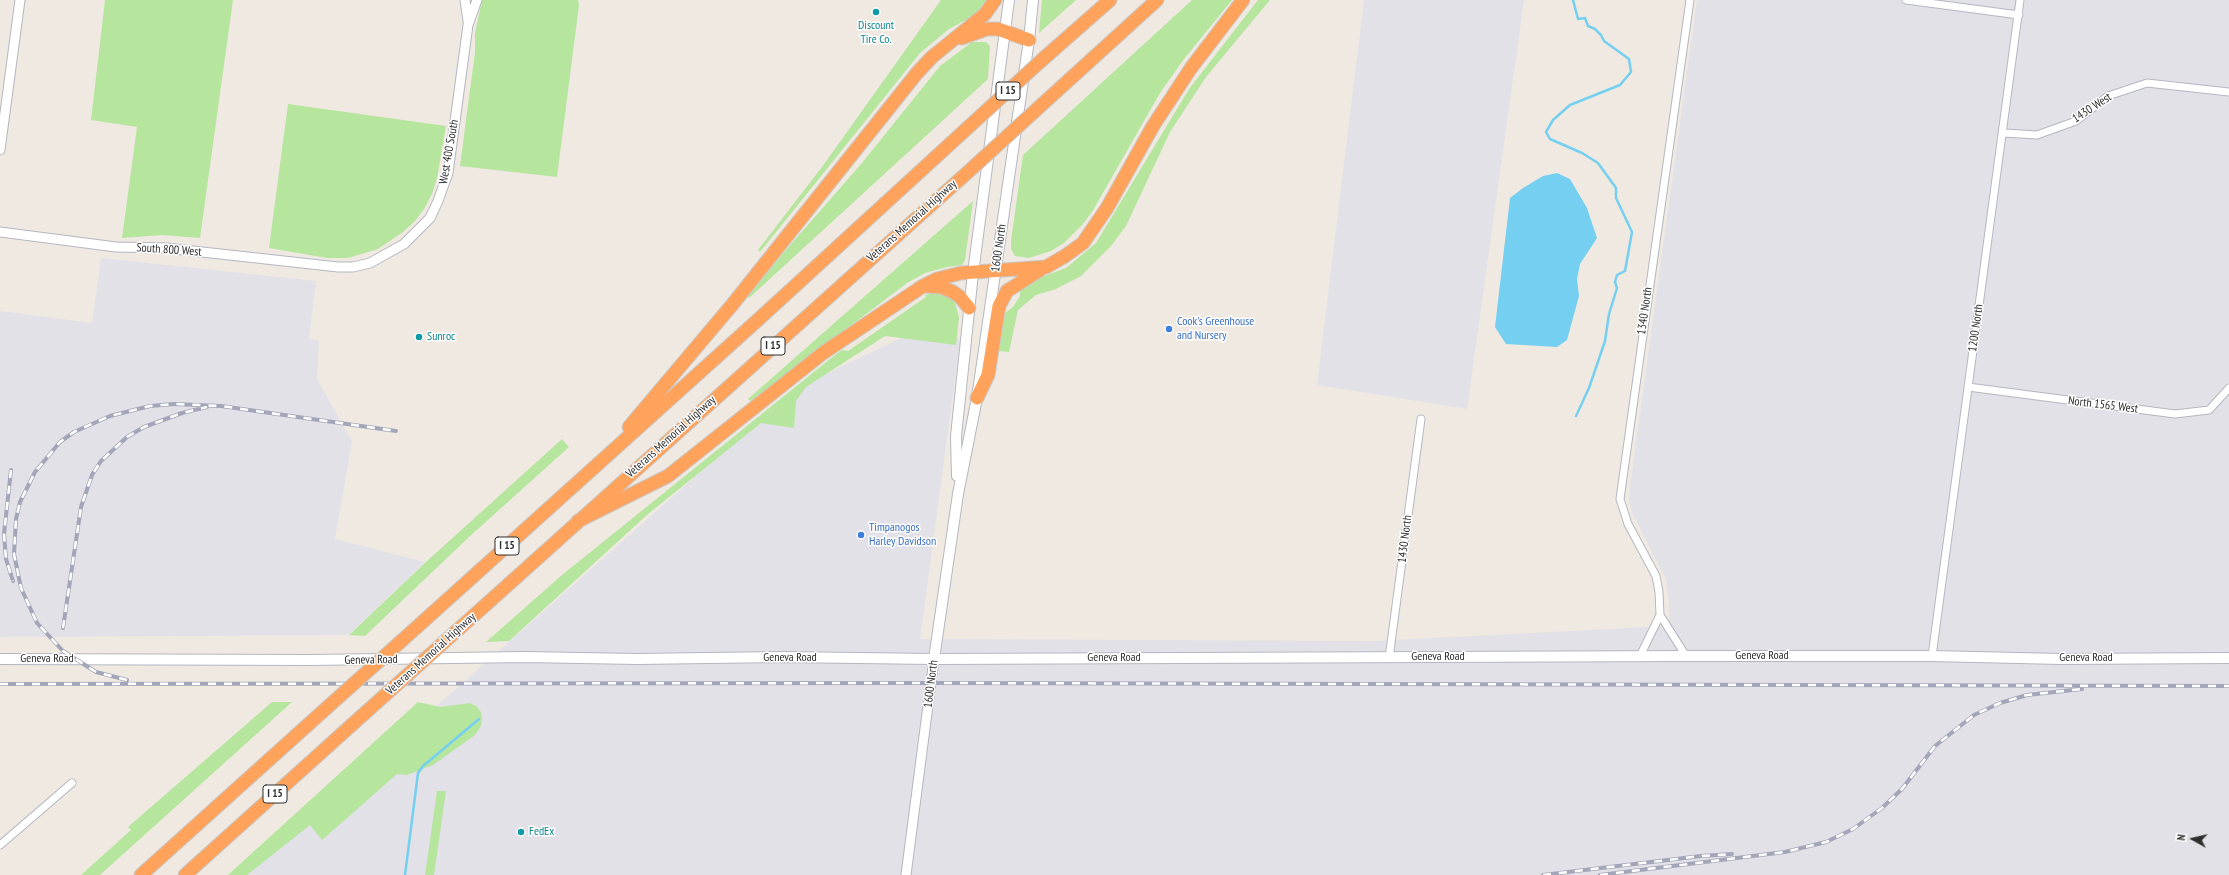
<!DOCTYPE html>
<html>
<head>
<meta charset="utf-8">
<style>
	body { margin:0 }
	#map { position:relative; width:2229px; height:875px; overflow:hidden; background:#efe9e1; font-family:"PT Sans Narrow",sans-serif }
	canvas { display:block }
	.north { position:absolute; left:2173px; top:819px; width:40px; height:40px; -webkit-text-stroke:3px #fff; paint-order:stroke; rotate:278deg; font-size:11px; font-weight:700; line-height:16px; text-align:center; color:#2e2e2e }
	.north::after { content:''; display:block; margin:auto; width:14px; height:18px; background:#2e2e2e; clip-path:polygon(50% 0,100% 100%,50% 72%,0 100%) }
</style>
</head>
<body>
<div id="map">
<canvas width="2229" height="875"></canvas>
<div class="north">N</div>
</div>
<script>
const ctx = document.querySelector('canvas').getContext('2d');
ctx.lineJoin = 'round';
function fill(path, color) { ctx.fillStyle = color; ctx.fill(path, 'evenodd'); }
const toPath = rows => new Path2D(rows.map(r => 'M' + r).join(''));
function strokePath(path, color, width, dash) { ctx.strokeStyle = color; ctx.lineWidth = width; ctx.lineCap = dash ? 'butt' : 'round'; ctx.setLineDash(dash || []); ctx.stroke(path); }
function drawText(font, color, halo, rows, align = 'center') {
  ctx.font = font + ' "PT Sans Narrow",sans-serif'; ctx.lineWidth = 3; ctx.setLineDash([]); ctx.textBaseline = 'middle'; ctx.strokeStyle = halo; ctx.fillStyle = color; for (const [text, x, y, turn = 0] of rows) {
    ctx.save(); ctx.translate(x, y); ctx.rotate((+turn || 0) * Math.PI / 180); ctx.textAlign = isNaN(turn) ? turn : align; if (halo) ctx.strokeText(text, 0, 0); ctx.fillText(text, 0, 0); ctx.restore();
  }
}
const industrial = toPath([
	[1364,0,1524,0,1467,409,1317,385],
	[1697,0,2229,0,2229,875,246,875,793,390,947,316,960,342,920,639,1375,641,1669,626,1669,602,1666,579,1632,513,1629,500,1630,486],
	[101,258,316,281,309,339,319,340,317,379,352,441,335,539,425,562,348,635,0,637,0,311,92,323]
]);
const green = toPath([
	[105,0,233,0,200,238,162,235,122,238,137,127,91,120],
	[482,0,578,0,579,5,557,177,460,166,475,52,475,33],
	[941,0,986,0,981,6,983,7,971,17,949,29,920,53,760,252,758,250,822,167],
	[1042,0,1076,0,1039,33],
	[1192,0,1232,0,1184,59,1160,93,1092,212,1082,225,1064,243,1051,251,1029,258,1015,256,1011,249,1011,241,1023,155],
	[1258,0,1270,0,1206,77,1170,132,1126,226,1111,246,1081,276,1056,289,1036,295,1018,310,1009,352,999,351,1005,313,1013,307,1020,296,1020,285,1066,268,1096,243,1189,89],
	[972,42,986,42,990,46,988,79,749,298,748,296,778,259,862,163,940,66],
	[288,104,446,126,437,178,432,194,424,209,415,221,403,232,378,249,348,258,327,258,269,248],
	[973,201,965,260,962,265,947,267,925,273,907,283,751,401,748,399],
	[940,292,958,301,955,303,959,317,956,345,885,336,806,387,796,401,794,428,761,423,648,514,509,641,486,642,562,575,835,355,842,350,848,351,926,297,925,295],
	[562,439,569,447,469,537,365,636,349,635,427,561],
	[272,702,292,702,100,875,81,875,131,830,128,827],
	[418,702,440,707,470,703,476,706,481,712,482,718,481,726,475,735,433,765,407,775,397,774,322,840,310,825,247,875,228,875],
	[437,791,446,791,434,875,425,875]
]);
const water = toPath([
	[1557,173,1570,179,1587,208,1597,238,1580,264,1577,279,1579,296,1567,340,1557,347,1506,344,1495,327,1510,198,1523,188,1543,176]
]);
const stream = toPath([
	[1573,0,1578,19,1585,18,1588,26,1595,29,1601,35,1604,41,1629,59,1631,72,1620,85,1570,105,1553,120,1546,132,1550,139,1582,153,1598,163,1616,188,1616,198,1632,232,1625,271,1617,275,1615,282,1617,288,1609,314,1605,341,1589,388,1576,416],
	[405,875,418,773,423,766,479,719]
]);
const minor = toPath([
	[1906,0,2019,15],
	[2004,133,2037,135,2076,121,2108,96,2147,83,2229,92],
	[1968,387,2175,414,2209,410,2229,388],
	[1660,615,1686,656],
	[1640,656,1660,615,1659,592,1656,576,1628,524,1620,499,1690,0],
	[1932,656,2020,0],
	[1389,658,1421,419],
	[0,845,72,783]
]);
const tertiary = toPath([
	[465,0,468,21],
	[0,150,20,0],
	[0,232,116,247,166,248,338,267,353,267,370,263,404,244,430,218,438,201,448,173,468,25,477,0],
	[906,875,934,659]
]);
const secondary = toPath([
	[957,476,956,436,973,273,1009,0],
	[0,659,310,660,524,657,637,659,781,657,934,659,1686,656,1932,656,2061,659,2229,658],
	[934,659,958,494,977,398,1029,40,1033,0]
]);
const motorway = toPath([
	[962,38,987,29,998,29,1029,40],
	[1043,59,1110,0],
	[1036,110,1157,0],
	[925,286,941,287,953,292,960,297,969,308],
	[977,398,988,375,999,306,1007,291,1040,270],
	[629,427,732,305,917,73,932,57,985,14,995,0],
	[578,521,668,476,823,353,923,286,937,279,961,273,1046,267,1065,256,1083,243,1107,208,1153,126,1191,68,1243,0],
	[417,627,760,318,974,122],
	[461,627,968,172],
	[141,875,321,713],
	[185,875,365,713]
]);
const rail = toPath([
	[11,470,4,534,6,559,13,581],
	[63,628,81,507,92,475,101,461,127,437,144,427,182,413,207,407],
	[127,680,96,672,63,651,37,623,21,588,14,554,16,519,20,502,35,472,60,442,74,432,110,416,150,406,174,404,221,406,396,431],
	[0,684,932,683,2229,686],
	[1543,875,1701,856,1732,854],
	[1600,875,1785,852,1826,842,1853,829,1882,808,1902,789,1935,746,1974,715,2000,703,2027,695,2082,689]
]);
const motorwayBridge = toPath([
	[974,122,1043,59],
	[968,172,1036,110],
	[321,713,417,627],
	[365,713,461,627]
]);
const markers = [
	[876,12,4,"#0f9aa8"],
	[1169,329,4,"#3f7fe0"],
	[419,337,4,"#0f9aa8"],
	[861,535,4,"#3f7fe0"],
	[521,832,4,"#0f9aa8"]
];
const shields = [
	[1008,91,24],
	[773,346,24],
	[507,546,24],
	[275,794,24]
];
const shieldNames = [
	["I 15",1008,91],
	["I 15",773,346],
	["I 15",507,546],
	["I 15",275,794]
];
const cultureNames = [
	["Discount",876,26,"center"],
	["Tire Co.",876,40,"center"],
	["Sunroc",427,337],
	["FedEx",529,832]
];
const streetNames = [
	["1430 West",2092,108,-33],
	["West 400 South",449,152,-80],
	["Veterans Memorial Highway",912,221,-42],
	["1600 North",999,248,-82],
	["South 800 West",169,250,4],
	["1340 North",1645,311,-82],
	["1200 North",1976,328,-82],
	["North 1565 West",2103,405,7],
	["Veterans Memorial Highway",671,437,-42],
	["1430 North",1405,539,-83],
	["Veterans Memorial Highway",431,654,-42],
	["Geneva Road",1762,656],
	["Geneva Road",1438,657],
	["Geneva Road",790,658],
	["Geneva Road",1114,658],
	["Geneva Road",2086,658],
	["Geneva Road",47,659],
	["Geneva Road",371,660,-1],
	["1600 North",931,684,-83]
];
const shopNames = [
	["Cook's Greenhouse",1177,322],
	["and Nursery",1177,336],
	["Timpanogos",869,528],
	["Harley Davidson",869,542]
];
fill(industrial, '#e3e1e8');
fill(green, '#b6e59e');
fill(water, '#75cff0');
strokePath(stream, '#75cff0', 2.5);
strokePath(minor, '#b4b7c1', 9);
strokePath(tertiary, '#b4b7c1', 11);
strokePath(secondary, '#b4b7c1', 12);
strokePath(motorway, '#c9c9c9', 15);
strokePath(minor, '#fff', 7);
strokePath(tertiary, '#fff', 9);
strokePath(secondary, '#fff', 10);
strokePath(motorway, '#ffa35c', 13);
strokePath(rail, '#a3a6b8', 4);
strokePath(rail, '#fff', 2.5, [8]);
strokePath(motorwayBridge, '#c9c9c9', 15, []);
strokePath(motorwayBridge, '#ffa35c', 13);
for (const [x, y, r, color] of markers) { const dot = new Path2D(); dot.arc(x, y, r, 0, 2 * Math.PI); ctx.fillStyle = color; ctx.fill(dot); strokePath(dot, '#fff', 1.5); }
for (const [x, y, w] of shields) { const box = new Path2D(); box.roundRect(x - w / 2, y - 9, w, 18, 3); ctx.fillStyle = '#fff'; ctx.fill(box); strokePath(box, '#2e2e2e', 1); }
drawText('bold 11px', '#2e2e2e', null, shieldNames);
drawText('12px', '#0d838f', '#fff', cultureNames, 'left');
drawText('12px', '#2e2e2e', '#fff', streetNames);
drawText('12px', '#366cbe', '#fff', shopNames, 'left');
</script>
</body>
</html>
